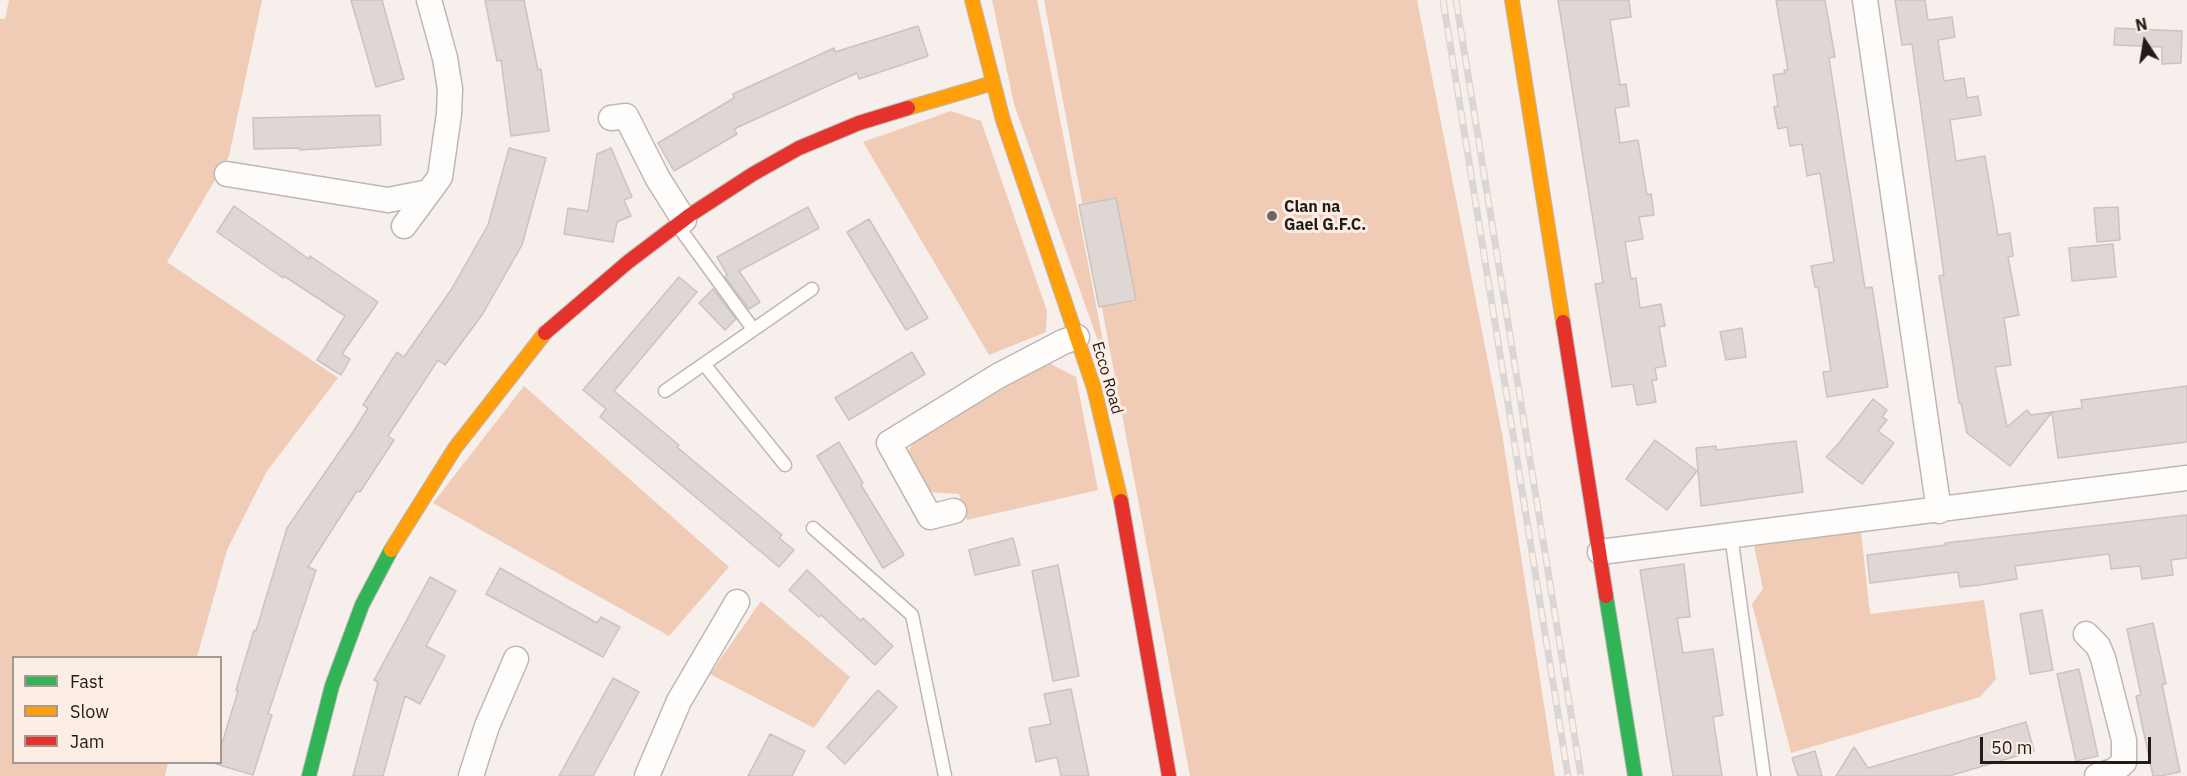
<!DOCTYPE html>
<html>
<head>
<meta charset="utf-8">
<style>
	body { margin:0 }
	#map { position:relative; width:2187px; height:776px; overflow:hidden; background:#f7efeb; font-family:"IBM Plex Sans",sans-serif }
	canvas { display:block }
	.legend { position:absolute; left:12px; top:656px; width:210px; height:108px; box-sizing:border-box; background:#fdeee5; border:2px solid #a59a93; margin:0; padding:8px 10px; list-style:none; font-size:18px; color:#211c18 }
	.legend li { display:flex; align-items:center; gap:12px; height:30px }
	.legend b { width:30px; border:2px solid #a59a93 }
	.north { position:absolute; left:2115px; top:12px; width:60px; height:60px; -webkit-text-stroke:4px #fdeee5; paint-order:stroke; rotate:348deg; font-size:16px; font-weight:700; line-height:24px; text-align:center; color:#211c18 }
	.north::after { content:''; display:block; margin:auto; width:21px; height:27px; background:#211c18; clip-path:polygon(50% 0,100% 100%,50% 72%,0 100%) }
	.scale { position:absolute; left:1980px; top:737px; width:171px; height:27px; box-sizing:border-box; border:3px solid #211c18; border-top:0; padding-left:8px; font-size:18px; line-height:21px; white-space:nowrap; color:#211c18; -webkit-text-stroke:4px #fdeee5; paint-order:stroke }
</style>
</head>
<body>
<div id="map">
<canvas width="2187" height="776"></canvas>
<ul class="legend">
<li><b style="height:8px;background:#30b455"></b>Fast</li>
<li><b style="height:8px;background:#ff9f0a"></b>Slow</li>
<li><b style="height:8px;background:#e5322d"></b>Jam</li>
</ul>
<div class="north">N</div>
<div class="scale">50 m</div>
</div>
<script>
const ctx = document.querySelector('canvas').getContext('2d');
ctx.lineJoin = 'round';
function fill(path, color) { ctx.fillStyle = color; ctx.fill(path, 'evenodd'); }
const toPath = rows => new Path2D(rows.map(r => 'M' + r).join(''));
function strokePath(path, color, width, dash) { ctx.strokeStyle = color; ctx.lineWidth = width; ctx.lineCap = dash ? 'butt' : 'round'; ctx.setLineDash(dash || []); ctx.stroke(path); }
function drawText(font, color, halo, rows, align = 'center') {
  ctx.font = font + ' "IBM Plex Sans",sans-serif'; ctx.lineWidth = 6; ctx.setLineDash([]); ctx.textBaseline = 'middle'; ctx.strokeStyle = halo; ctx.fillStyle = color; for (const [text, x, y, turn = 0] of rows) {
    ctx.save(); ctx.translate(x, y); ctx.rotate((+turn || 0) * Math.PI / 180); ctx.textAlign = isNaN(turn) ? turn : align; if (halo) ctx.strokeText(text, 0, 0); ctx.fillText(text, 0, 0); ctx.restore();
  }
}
const green = toPath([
	[9,0,262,0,229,156,167,262,338,378,267,471,227,550,197,657,14,658,14,762,168,763,165,776,0,776,0,19,5,19],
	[992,0,1037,0,1109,372,1014,104],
	[1044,0,1417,0,1502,433,1555,776,1190,776],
	[951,111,981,121,1047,311,1046,332,989,355,863,142],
	[1043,360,1076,377,1098,490,967,520,959,494,929,492,908,452,913,442],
	[524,386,729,567,669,636,433,503],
	[1861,532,1870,614,1984,600,1996,679,1980,697,1791,753,1752,604,1763,589,1754,546],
	[761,601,850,677,814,728,710,674]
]);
const building = toPath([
	[351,0,382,0,404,79,376,87,351,0],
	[485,0,524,0,538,70,541,69,549,131,511,136,501,60,497,61,485,0],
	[1558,0,1629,0,1631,17,1610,20,1620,85,1626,84,1629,106,1615,108,1620,143,1638,140,1647,195,1651,194,1654,215,1639,217,1643,239,1625,242,1631,279,1636,278,1640,308,1661,304,1665,326,1659,327,1666,366,1655,368,1657,380,1652,380,1656,402,1637,405,1633,384,1612,387,1595,284,1603,283,1558,0],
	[1776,0,1825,0,1835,57,1829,58,1865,288,1872,287,1888,387,1827,397,1823,372,1831,371,1818,287,1815,287,1811,266,1834,262,1820,173,1807,176,1802,144,1790,146,1787,127,1778,129,1774,107,1778,106,1773,75,1785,73,1784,70,1788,70,1776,0],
	[1895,0,1925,0,1928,20,1952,17,1955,37,1938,40,1944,81,1964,78,1967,98,1978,96,1981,115,1950,120,1956,161,1985,156,1998,235,2010,233,2013,256,2008,257,2019,315,2004,318,2011,365,1995,367,2007,427,2027,410,2031,415,2052,412,2010,466,1967,433,1961,403,1959,403,1939,276,1944,275,1912,44,1902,45,1895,0],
	[918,26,928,56,859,79,857,73,830,85,734,129,737,134,674,171,658,143,734,98,733,94,834,48,835,52,918,26],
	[2115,28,2182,31,2181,63,2162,64,2162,47,2114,45,2115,28],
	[380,115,381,145,300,150,300,148,254,149,253,118,380,115],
	[509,148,546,158,522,245,482,315,445,365,438,360,388,436,394,440,360,492,357,491,308,567,316,570,268,714,272,715,253,775,216,764,220,762,220,750,238,691,236,690,254,630,256,631,287,528,353,432,368,408,363,405,397,352,404,357,451,290,488,225,509,148],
	[611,148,632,197,624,200,631,216,617,222,613,242,564,234,568,208,588,211,597,154,611,148],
	[1116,198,1136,300,1099,307,1079,205,1116,198],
	[234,206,309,259,310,256,378,302,342,354,350,359,341,375,317,360,345,316,284,276,283,278,217,232,234,206],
	[808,207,819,228,739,271,760,302,749,309,725,277,727,275,717,257,808,207],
	[2118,207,2120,240,2097,242,2094,208,2118,207],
	[869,219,928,318,906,330,847,232,869,219],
	[2113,244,2116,277,2072,281,2069,248,2113,244],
	[679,277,697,292,614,391,679,445,677,447,782,535,779,538,794,550,779,567,600,417,606,409,583,390,679,277],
	[713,289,736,319,725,330,699,303,713,289],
	[1742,328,1746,357,1726,360,1720,332,1742,328],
	[912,352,925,374,849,420,835,398,912,352],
	[2187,386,2187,442,2058,458,2052,412,2082,408,2081,400,2187,386],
	[1873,399,1887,410,1882,417,1887,420,1878,431,1894,443,1862,484,1826,457,1839,443,1873,399],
	[1655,440,1697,471,1667,510,1626,479,1655,440],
	[1796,441,1803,492,1701,506,1696,448,1716,446,1716,450,1796,441],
	[839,442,863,483,861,485,904,555,883,568,817,456,839,442],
	[2187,515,2187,558,2171,560,2173,575,2142,579,2140,566,2111,569,2109,554,2015,566,2017,579,1980,585,1960,587,1958,572,1870,583,1867,555,1946,545,1945,543,2187,515],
	[1013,538,1020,565,975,575,969,550,1013,538],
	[1684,564,1690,617,1677,618,1683,653,1713,649,1723,715,1713,717,1722,776,1673,776,1640,570,1684,564],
	[1058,565,1079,676,1053,681,1032,571,1058,565],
	[500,568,597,623,601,617,620,627,603,657,486,594,500,568],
	[807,570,861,621,863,618,893,646,875,665,821,615,819,617,789,590,807,570],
	[430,577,456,591,426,646,445,656,420,704,405,696,383,776,353,776,378,682,374,680,430,577],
	[2042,610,2053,670,2030,674,2020,614,2042,610],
	[2153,623,2166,684,2162,684,2180,772,2160,776,2153,776,2136,696,2141,695,2127,629,2153,623],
	[2079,669,2098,756,2076,761,2057,674,2079,669],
	[613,678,639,692,593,776,559,776,613,678],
	[1071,689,1085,757,1089,776,1061,776,1057,757,1036,762,1029,728,1051,724,1044,694,1071,689],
	[878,690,897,707,845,764,827,747,878,690],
	[2026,722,2034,751,1949,776,1836,776,1854,747,1868,768,2026,722],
	[770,734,805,751,792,776,748,776,770,734],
	[1815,751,1822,776,1798,776,1792,758,1815,751]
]);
const lane = toPath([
	[678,226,753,329],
	[704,364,785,465],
	[665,391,812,289],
	[813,528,912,615,945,776],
	[1731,535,1764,776]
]);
const street = toPath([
	[1865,0,1939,511],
	[611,118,626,116,658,179,684,220],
	[227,174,388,200,429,192],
	[404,226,440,177,449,114,450,89,445,58,429,0],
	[954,511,930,517,889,443,998,376,1063,342,1077,337],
	[1600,552,2187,478],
	[2086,634,2098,646,2103,658,2124,740,2124,762,2114,771,2097,776],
	[471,776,487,726,516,659],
	[647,776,679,701,737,602]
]);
const fast = toPath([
	[1606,596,1635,776],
	[309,776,332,686,362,605,391,550]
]);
const slow = toPath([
	[972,0,1003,120,1094,388,1121,501],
	[1512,0,1563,322],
	[908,108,993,83],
	[391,550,455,448,545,333]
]);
const jam = toPath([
	[1563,322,1606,596],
	[545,333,628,262,690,215,753,174,799,148,859,123,908,108],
	[1121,501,1169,776]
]);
const rail = toPath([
	[1443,0,1568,776],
	[1456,0,1581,776]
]);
const markers = [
	[1272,216,6,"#6c6662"]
];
const poiNames = [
	["Clan na",1284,207],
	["Gael G.F.C.",1284,225]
];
const streetNames = [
	["Ecco Road",1107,378,74]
];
fill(green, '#f0ccb6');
fill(building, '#ded7d3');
strokePath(building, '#cac4c0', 1.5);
strokePath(lane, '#beb8b5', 15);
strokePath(street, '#beb8b5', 27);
strokePath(fast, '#beb8b5', 16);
strokePath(slow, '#beb8b5', 16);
strokePath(jam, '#beb8b5', 16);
strokePath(lane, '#fefdfc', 12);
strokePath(street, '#fefdfc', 24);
strokePath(fast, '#30b455', 14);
strokePath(slow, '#ff9f0a', 14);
strokePath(jam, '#e5322d', 14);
strokePath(rail, '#d9d6d5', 7);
strokePath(rail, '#fdeee5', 4.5, [14]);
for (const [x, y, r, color] of markers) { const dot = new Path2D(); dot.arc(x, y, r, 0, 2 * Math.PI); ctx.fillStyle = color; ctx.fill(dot); strokePath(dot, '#fdeee5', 2); }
drawText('bold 16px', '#211c18', '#fdeee5', poiNames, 'left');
drawText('16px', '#211c18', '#fdeee5', streetNames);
</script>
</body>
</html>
